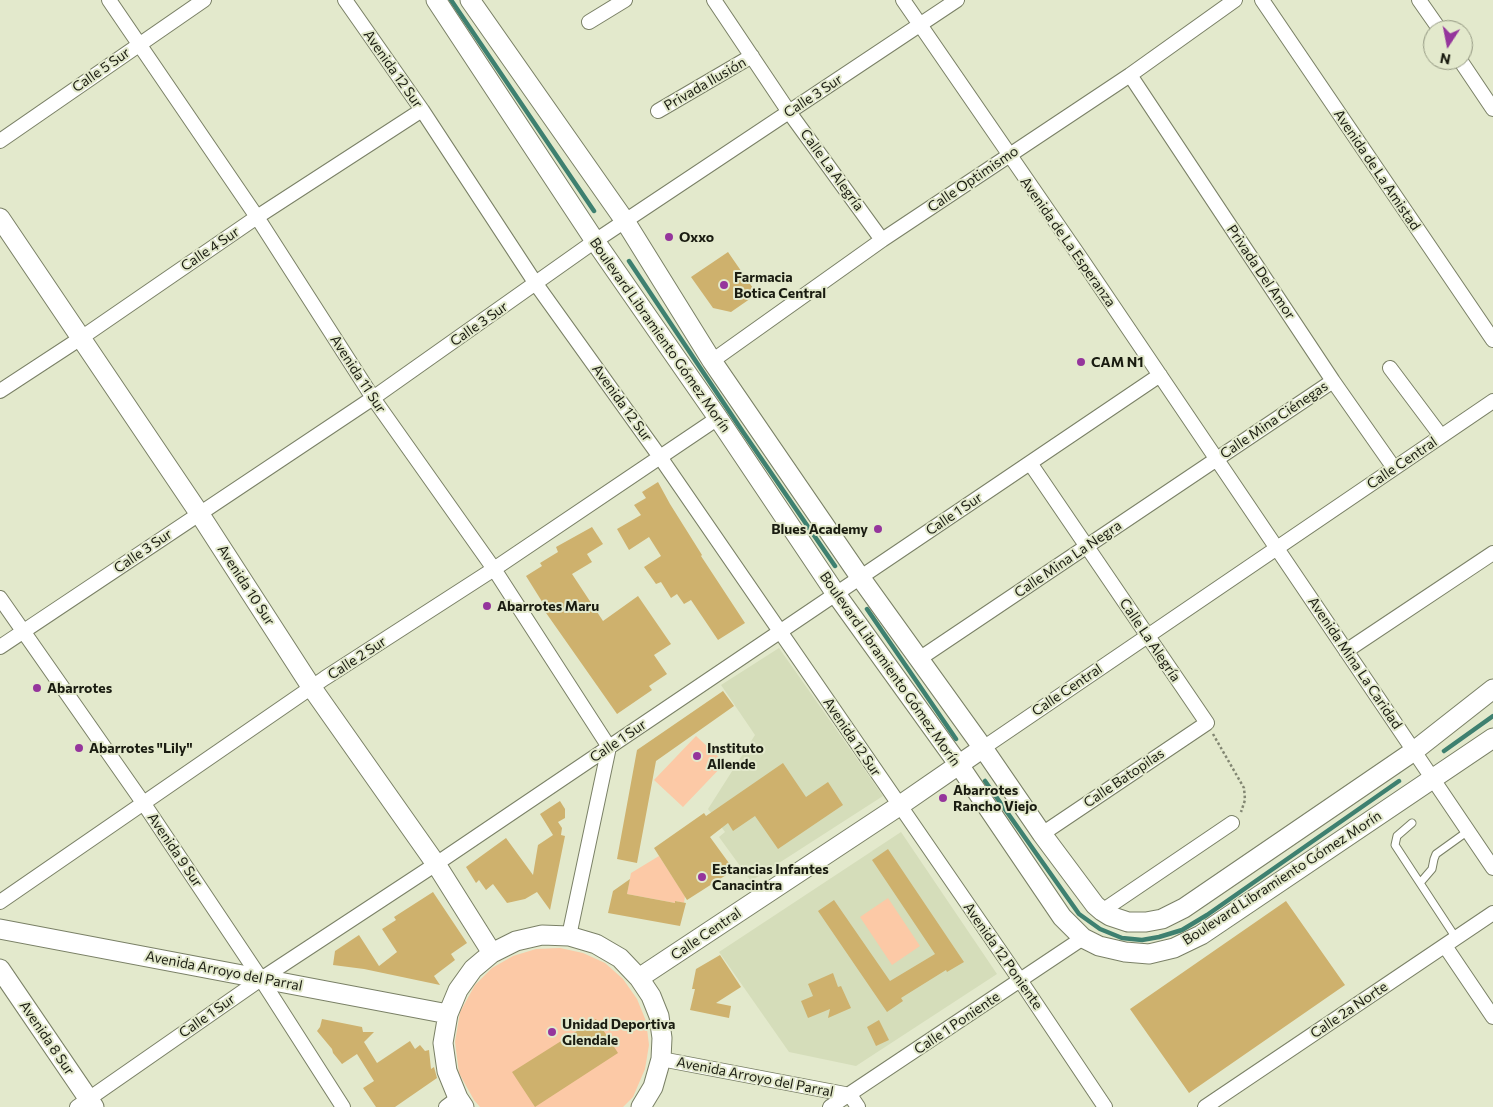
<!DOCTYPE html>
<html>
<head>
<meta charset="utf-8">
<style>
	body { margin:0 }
	#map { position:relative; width:1493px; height:1107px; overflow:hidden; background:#e3e9cc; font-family:Commissioner,sans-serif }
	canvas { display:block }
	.north { position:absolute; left:1423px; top:20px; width:50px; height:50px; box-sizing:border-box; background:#e3e9cc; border:1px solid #939781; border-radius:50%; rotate:191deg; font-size:14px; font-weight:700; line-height:20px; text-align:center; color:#1a1c11 }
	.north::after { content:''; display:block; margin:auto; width:18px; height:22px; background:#95359c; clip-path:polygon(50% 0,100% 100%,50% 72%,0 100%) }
</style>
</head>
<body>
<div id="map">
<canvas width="1493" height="1107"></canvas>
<div class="north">N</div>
</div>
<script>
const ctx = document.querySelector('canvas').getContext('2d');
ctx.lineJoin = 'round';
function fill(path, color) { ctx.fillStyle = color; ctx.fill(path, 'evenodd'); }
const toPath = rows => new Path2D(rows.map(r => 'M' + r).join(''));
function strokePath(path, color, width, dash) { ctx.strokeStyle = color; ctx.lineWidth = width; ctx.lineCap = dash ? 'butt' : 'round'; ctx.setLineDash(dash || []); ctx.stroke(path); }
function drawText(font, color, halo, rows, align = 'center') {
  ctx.font = font + ' Commissioner,sans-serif'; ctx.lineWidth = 4; ctx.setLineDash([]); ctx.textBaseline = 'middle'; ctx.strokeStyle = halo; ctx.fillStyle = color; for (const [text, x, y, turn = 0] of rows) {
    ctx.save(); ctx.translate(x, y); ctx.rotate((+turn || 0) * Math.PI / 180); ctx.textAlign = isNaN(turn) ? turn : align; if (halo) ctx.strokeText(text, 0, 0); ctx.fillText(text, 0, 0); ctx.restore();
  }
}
const built = toPath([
	[779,648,883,796,751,881,719,837,725,832,708,809,755,735,721,685],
	[901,832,997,974,856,1066,789,1052,719,952]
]);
const green = toPath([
	[696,736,725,763,683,807,654,780],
	[659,856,685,896,684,903,676,901,675,903,627,894,631,873],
	[888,898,920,946,892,965,860,917],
	[560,948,583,953,605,963,623,979,637,999,646,1021,649,1045,645,1069,633,1097,623,1107,480,1107,474,1100,459,1073,455,1042,460,1012,475,985,492,968,513,956,536,949]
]);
const stream = toPath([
	[451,0,594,211],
	[629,261,743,432,835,566],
	[867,609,956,739],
	[1444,751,1493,716],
	[985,781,1079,914,1100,929,1122,938,1142,940,1159,937,1182,930,1207,915,1399,781]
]);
const building = toPath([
	[728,252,757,294,731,312,713,308,691,277],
	[658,482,670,504,702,555,701,556,745,623,718,640,691,600,684,604,677,594,671,598,661,582,656,584,644,567,661,556,649,537,629,550,617,529,641,515,634,505,646,498,642,492],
	[592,527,603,544,587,554,592,562,572,574,603,621,638,596,671,644,654,655,667,674,649,686,652,690,617,714,544,610,546,608,526,576,542,566,540,563,558,552,556,547],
	[723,691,734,706,656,761,637,863,617,859,637,750],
	[783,763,806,797,828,782,843,805,778,849,755,816,733,831,728,823,710,837,734,870,687,900,654,848,704,813,706,816],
	[560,801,565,809,565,818,558,822,562,828,561,835,565,836,550,910,537,892,525,899,507,903,493,884,486,890,479,880,476,883,466,867,506,838,533,875,538,845,553,835,540,814],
	[888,849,964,962,947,972,946,970,901,998,903,1001,887,1012,818,911,834,900,890,981,935,954,872,860],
	[630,879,627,894,675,903,675,901,686,903,680,926,608,913,613,891],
	[433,892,467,943,451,954,455,960,434,976,440,985,364,969,333,965,335,951,359,935,379,966,397,952,382,929,396,920,394,917],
	[1286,901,1345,985,1189,1093,1130,1009],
	[720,955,741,987,716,1003,731,1006,729,1018,690,1010,695,989,692,989,696,969],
	[833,973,838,987,841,986,851,1008,828,1018,830,1009,808,1018,801,1001,813,996,808,984],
	[322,1019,362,1027,363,1032,374,1032,364,1042,377,1063,410,1041,415,1049,420,1045,425,1051,429,1050,431,1069,434,1067,437,1078,395,1107,376,1107,363,1088,374,1081,357,1054,342,1064,333,1053,332,1049,317,1031,320,1027],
	[596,1019,618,1053,535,1107,512,1072],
	[879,1020,889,1040,876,1046,867,1027]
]);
const path = toPath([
	[1213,734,1244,788,1245,800,1241,812]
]);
const lane = toPath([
	[1412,823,1397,836,1395,845,1456,938],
	[1420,883,1432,869,1434,859,1436,854,1468,831]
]);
const street = toPath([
	[109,0,257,217,373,398,494,569,609,747,569,936],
	[345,0,422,110,536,284,660,457,1020,980,1105,1107],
	[714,0,789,112,882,240],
	[903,0,1082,260,1493,868],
	[1262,0,1493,340],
	[1419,0,1440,30],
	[589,22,625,0],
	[1460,60,1493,109],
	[1130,75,1333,381,1394,468],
	[658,111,752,56],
	[0,141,204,0],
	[712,361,882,240,1130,75,1235,0],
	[1390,368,1441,436],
	[0,391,81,338,257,217,422,110],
	[1030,463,1207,723,1042,834],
	[0,598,144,804,261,979,343,1107],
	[0,647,373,398,595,241,957,0],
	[1346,651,1493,553],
	[919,659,1333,381],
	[983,748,1493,401],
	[0,902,325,678,494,569,718,418],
	[1102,911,1232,823],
	[1445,946,1493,1017],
	[661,1059,850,1095],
	[850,1095,858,1107],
	[77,1107,261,979,436,864,1160,375],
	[446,1107,458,1098],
	[830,1107,1083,938],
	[1205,1107,1493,913]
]);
const secondary = toPath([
	[436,0,595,241,718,418,836,594,959,765,1062,917,1083,938,1099,946,1125,952,1149,954,1174,948,1201,935,1493,738],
	[470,0,625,221,712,361,860,577,983,748,1042,834,1095,905,1102,911,1110,916,1128,922,1146,922,1162,919,1184,908,1414,751,1493,689],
	[0,218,199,513,312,688,436,864,492,953],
	[0,929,448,1014],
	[0,969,94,1107],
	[639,978,899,806,983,748],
	[464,1107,458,1098,447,1071,443,1043,448,1014,458,990,473,969,492,953,516,941,542,935,569,936,596,944,620,958,639,978,651,996,659,1016,662,1038,661,1059,653,1087,641,1107]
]);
const markers = [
	[669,237,5,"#95359c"],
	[724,285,5,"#95359c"],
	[1081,362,5,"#95359c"],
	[878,529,5,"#95359c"],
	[487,606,5,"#95359c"],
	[37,688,5,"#95359c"],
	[79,748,5,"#95359c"],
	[697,756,5,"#95359c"],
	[943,798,5,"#95359c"],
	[702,877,5,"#95359c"],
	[552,1032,5,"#95359c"]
];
const streetNames = [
	["Avenida 12 Sur",393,69,55],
	["Calle 5 Sur",101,70,-35],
	["Privada Ilusión",705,84,-30],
	["Calle 3 Sur",813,96,-33],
	["Calle La Alegría",832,170,54],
	["Avenida de La Amistad",1377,170,56],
	["Calle Optimismo",973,179,-34],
	["Avenida de La Esperanza",1068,242,55],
	["Calle 4 Sur",210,249,-34],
	["Privada Del Amor",1261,272,56],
	["Calle 3 Sur",479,324,-35],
	["Boulevard Libramiento Gómez Morín",660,335,55],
	["Avenida 11 Sur",358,374,57],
	["Avenida 12 Sur",622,403,54],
	["Calle Mina Ciénegas",1274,420,-34],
	["Calle Central",1402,463,-34],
	["Calle 1 Sur",954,514,-34],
	["Calle 3 Sur",143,551,-34],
	["Calle Mina La Negra",1068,559,-34],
	["Avenida 10 Sur",246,585,57],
	["Calle La Alegría",1150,640,56],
	["Calle 2 Sur",357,658,-33],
	["Avenida Mina La Caridad",1355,663,56],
	["Boulevard Libramiento Gómez Morín",890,669,55],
	["Calle Central",1067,690,-34],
	["Avenida 12 Sur",852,737,56],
	["Calle 1 Sur",618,741,-34],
	["Calle Batopilas",1124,778,-34],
	["Avenida 9 Sur",175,850,56],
	["Boulevard Libramiento Gómez Morín",1282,878,-33],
	["Calle Central",706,934,-34],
	["Avenida 12 Poniente",1003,956,55],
	["Avenida Arroyo del Parral",224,971,11],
	["Calle 2a Norte",1349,1010,-34],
	["Calle 1 Sur",207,1016,-35],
	["Calle 1 Poniente",957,1023,-34],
	["Avenida 8 Sur",47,1038,56],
	["Avenida Arroyo del Parral",755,1077,11]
];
const poiNames = [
	["Oxxo",679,237],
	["Farmacia",734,277],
	["Botica Central",734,293],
	["CAM N1",1091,362],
	["Blues Academy",868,529,"right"],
	["Abarrotes Maru",497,606],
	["Abarrotes",47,688],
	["Abarrotes \"Lily\"",89,748],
	["Instituto",707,748],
	["Allende",707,764],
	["Abarrotes",953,790],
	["Rancho Viejo",953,806],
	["Estancias Infantes",712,869],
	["Canacintra",712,885],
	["Unidad Deportiva",562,1024],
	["Glendale",562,1040]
];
fill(built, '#d5ddba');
fill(green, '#fcc9a6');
strokePath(stream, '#3e8070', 4.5);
fill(building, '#ceb16d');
strokePath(lane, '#7a8066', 9);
strokePath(street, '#7a8066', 16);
strokePath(secondary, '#7a8066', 21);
strokePath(path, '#828672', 2.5, [2.5, 2.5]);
strokePath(lane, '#fff', 7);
strokePath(street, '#fff', 14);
strokePath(secondary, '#fff', 19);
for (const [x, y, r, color] of markers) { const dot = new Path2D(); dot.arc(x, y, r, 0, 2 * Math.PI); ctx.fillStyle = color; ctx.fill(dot); strokePath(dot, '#e3e9cc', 2); }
drawText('14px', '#1a1c11', '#e3e9cc', streetNames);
drawText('bold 14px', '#1a1c11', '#e3e9cc', poiNames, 'left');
</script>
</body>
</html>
